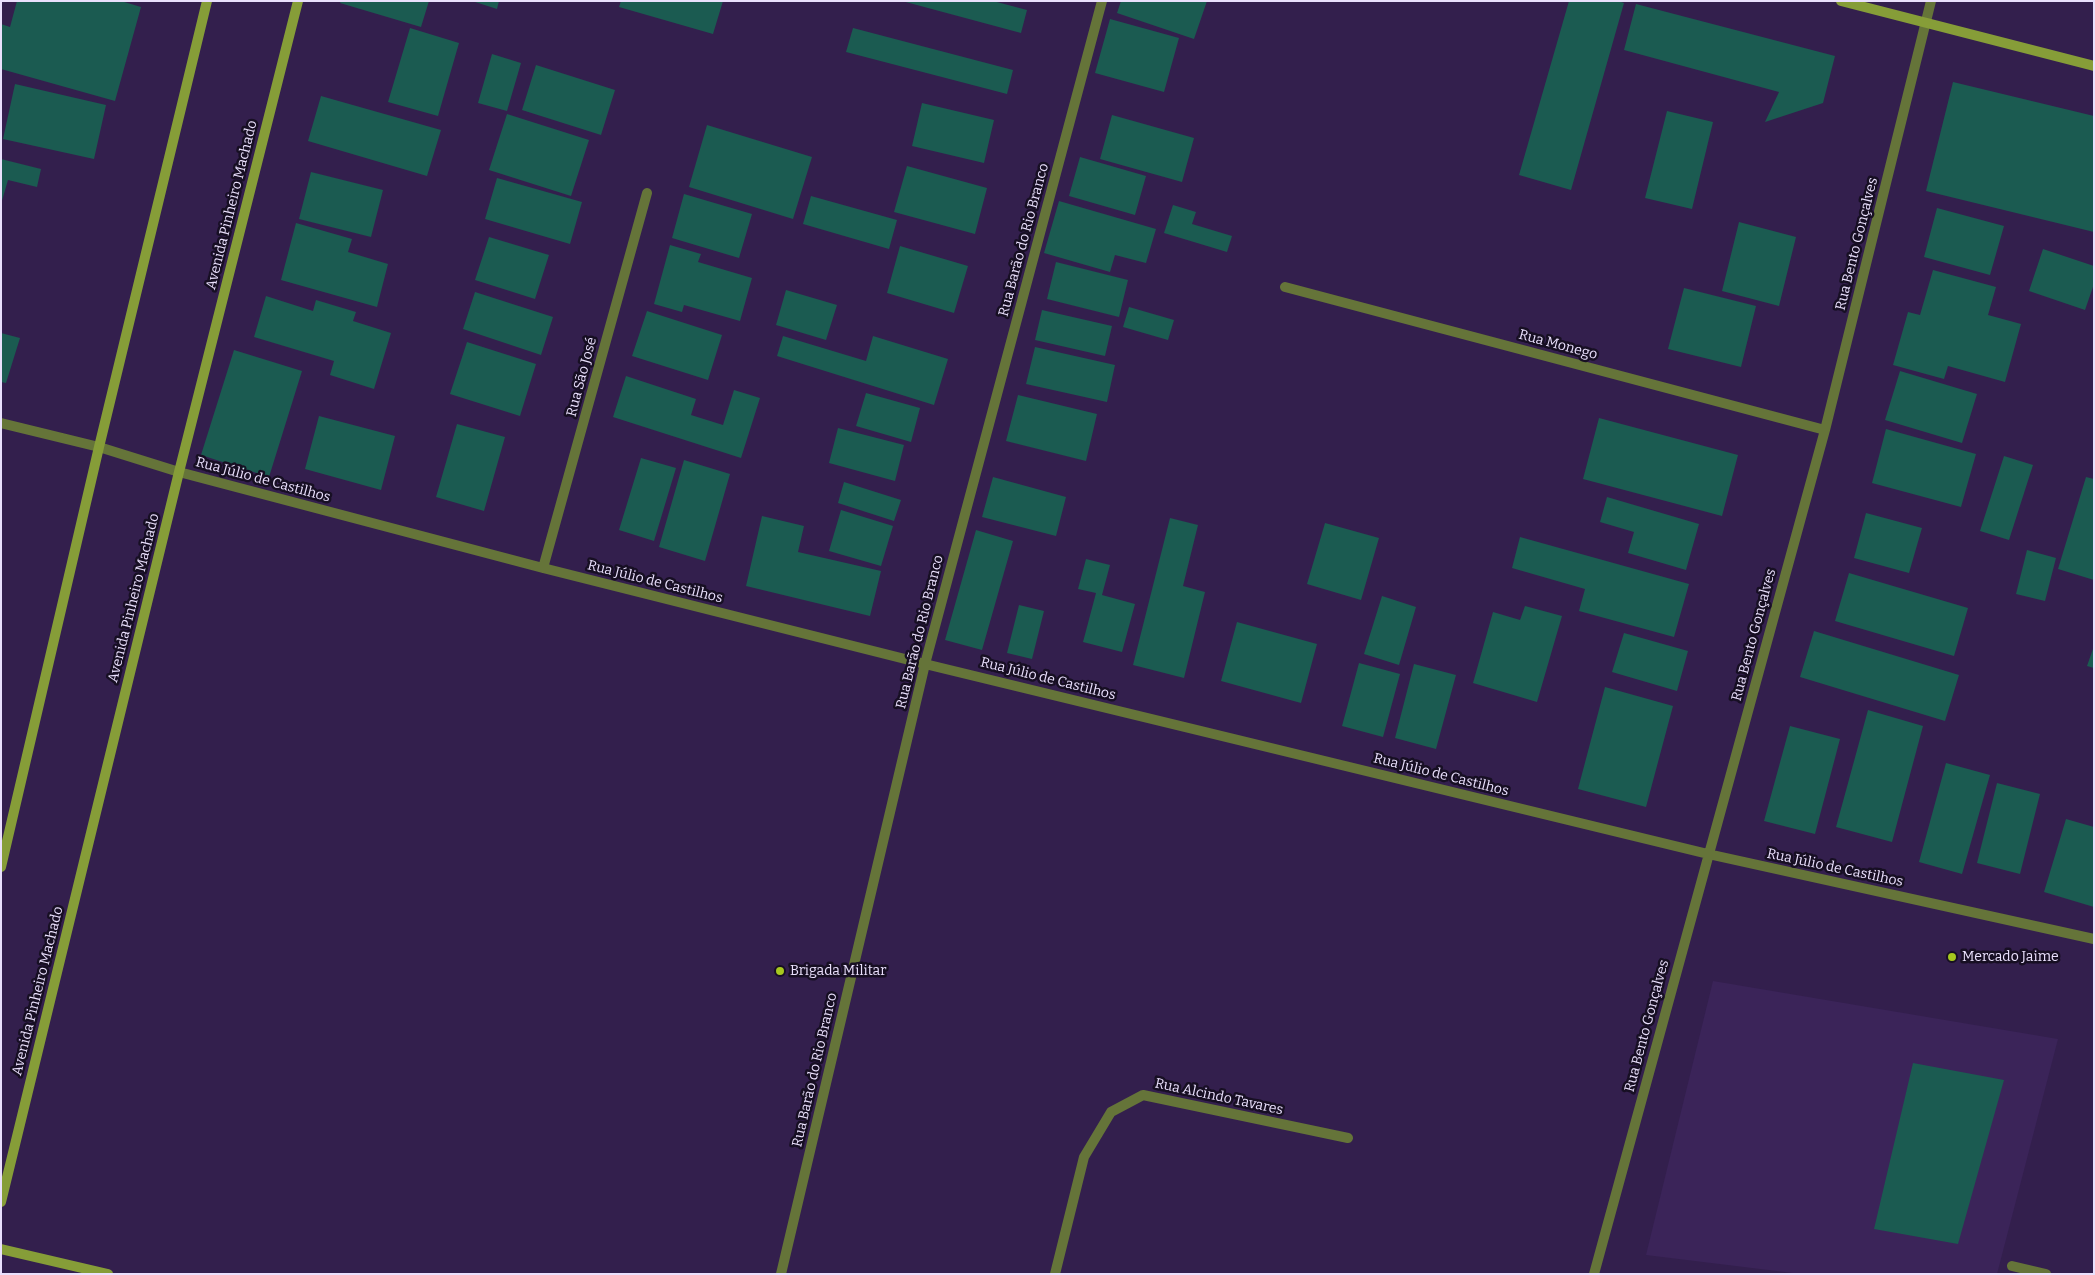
<!DOCTYPE html>
<html>
<head>
<meta charset="utf-8">
<style>
	body { margin:0 }
	#map { position:relative; width:2095px; height:1275px; overflow:hidden; background:#331f4d; font-family:Bitter,serif }
	canvas { display:block }
	.frame { position:absolute; inset:0; border:2px solid #eae0fd; pointer-events:none }
</style>
</head>
<body>
<div id="map">
<canvas width="2095" height="1275"></canvas>
<div class="frame"></div>
</div>
<script>
const ctx = document.querySelector('canvas').getContext('2d');
ctx.lineJoin = 'round';
function fill(path, color) { ctx.fillStyle = color; ctx.fill(path, 'evenodd'); }
const toPath = rows => new Path2D(rows.map(r => 'M' + r).join(''));
function strokePath(path, color, width, dash) { ctx.strokeStyle = color; ctx.lineWidth = width; ctx.lineCap = dash ? 'butt' : 'round'; ctx.setLineDash(dash || []); ctx.stroke(path); }
function drawText(font, color, halo, rows, align = 'center') {
  ctx.font = font + ' Bitter,serif'; ctx.lineWidth = 5; ctx.setLineDash([]); ctx.textBaseline = 'middle'; ctx.strokeStyle = halo; ctx.fillStyle = color; for (const [text, x, y, turn = 0] of rows) {
    ctx.save(); ctx.translate(x, y); ctx.rotate((+turn || 0) * Math.PI / 180); ctx.textAlign = isNaN(turn) ? turn : align; if (halo) ctx.strokeText(text, 0, 0); ctx.fillText(text, 0, 0); ctx.restore();
  }
}
const built = toPath([
	[1713,981,2058,1039,1997,1274,1801,1274,1646,1255]
]);
const building = toPath([
	[17,1,121,1,141,7,115,101,1,69,1,24,10,27],
	[341,1,429,1,421,27,340,3],
	[472,1,499,1,497,9],
	[621,1,723,1,713,34,619,7],
	[902,1,993,1,1027,10,1021,33],
	[1121,1,1207,1,1194,39,1117,13],
	[1569,1,1618,1,1624,3,1571,190,1519,175],
	[1636,4,1835,56,1823,103,1765,122,1779,92,1624,50],
	[1110,19,1179,38,1164,92,1095,73],
	[410,28,459,43,438,116,388,102],
	[853,28,1013,70,1007,94,846,52],
	[492,54,521,63,507,111,478,103],
	[536,65,615,90,601,135,522,110],
	[1953,82,2094,116,2094,232,1926,191],
	[15,84,106,105,94,159,3,139],
	[321,96,441,130,427,176,308,141],
	[922,103,994,120,984,163,912,146],
	[1667,111,1713,122,1692,209,1645,198],
	[507,114,589,140,571,196,489,170],
	[1112,115,1194,138,1182,182,1100,159],
	[707,125,812,157,793,219,689,187],
	[1080,157,1146,176,1135,215,1069,196],
	[1,159,41,169,37,187,8,180,1,204],
	[907,166,987,188,975,234,894,212],
	[311,172,383,190,371,237,299,219],
	[497,178,582,202,570,244,485,219],
	[684,194,752,214,739,258,672,238],
	[811,196,897,220,889,249,803,224],
	[1059,201,1156,229,1146,263,1115,255,1110,272,1044,253],
	[1173,205,1196,212,1192,224,1232,236,1227,252,1164,233],
	[1937,208,2004,226,1990,275,1924,257],
	[1739,222,1796,237,1779,306,1722,291],
	[296,223,352,239,348,252,388,264,377,307,281,280],
	[489,237,549,255,535,299,475,280],
	[670,245,701,254,698,262,752,278,740,321,684,305,682,312,654,304],
	[900,246,968,266,954,313,887,293],
	[2043,249,2094,266,2094,284,2085,310,2029,291],
	[1056,262,1128,280,1119,317,1047,299],
	[1933,270,1996,287,1988,315,2021,324,2005,382,1948,366,1944,379,1893,365,1908,312,1920,315],
	[1684,288,1756,306,1741,367,1668,349],
	[786,290,837,305,826,340,776,325],
	[475,292,553,317,541,355,463,329],
	[266,296,313,311,316,300,356,312,353,321,391,333,374,389,330,375,334,361,254,337],
	[1129,307,1174,320,1168,340,1123,327],
	[1042,310,1112,326,1105,356,1035,340],
	[647,311,722,335,708,380,632,356],
	[1,333,20,338,6,383,1,382],
	[783,336,866,361,873,336,948,359,934,405,777,356],
	[467,342,536,364,520,416,450,394],
	[1035,347,1115,365,1107,402,1026,384],
	[234,350,302,371,269,477,201,455],
	[1900,371,1977,394,1962,443,1885,420],
	[626,376,696,399,691,415,723,425,734,390,760,398,741,458,613,417],
	[866,393,920,408,911,442,856,426],
	[1018,395,1097,414,1086,461,1006,441],
	[319,416,395,436,381,490,305,469],
	[1599,418,1738,455,1722,516,1583,479],
	[457,424,505,437,484,511,436,497],
	[838,428,904,445,895,481,829,463],
	[1886,429,1976,454,1961,507,1872,483],
	[2004,456,2033,465,2009,540,1980,531],
	[641,458,676,468,654,541,619,530],
	[684,460,730,474,705,561,659,547],
	[993,477,1066,497,1056,536,982,517],
	[2086,477,2094,479,2094,580,2058,569],
	[844,482,901,500,894,521,838,503],
	[1607,497,1699,524,1686,570,1628,553,1634,532,1600,522],
	[841,510,893,526,881,566,829,551],
	[1866,513,1922,528,1909,573,1854,558],
	[762,516,804,526,798,552,881,571,870,616,746,586],
	[1170,518,1198,525,1183,586,1205,592,1184,678,1133,665],
	[1325,523,1379,538,1361,600,1307,584],
	[976,530,1013,541,982,650,945,640],
	[1520,537,1689,584,1674,637,1579,611,1585,589,1512,568],
	[2027,550,2056,558,2045,601,2016,594],
	[1086,559,1110,565,1102,595,1135,604,1122,652,1083,642,1096,593,1078,589],
	[1849,573,1968,608,1954,656,1835,621],
	[1382,596,1416,607,1399,665,1364,654],
	[1019,605,1044,611,1032,659,1007,653],
	[1525,606,1562,616,1537,702,1473,683,1493,612,1520,620],
	[1237,622,1317,644,1301,703,1221,681],
	[1814,631,1959,675,1945,721,1800,677],
	[1624,633,1688,651,1677,691,1612,672],
	[2094,646,2094,668,2087,666],
	[1359,663,1400,674,1383,737,1342,726],
	[1414,664,1456,675,1436,749,1395,738],
	[1605,687,1673,706,1646,807,1578,789],
	[1868,710,1923,726,1892,842,1836,827],
	[1790,726,1840,739,1815,834,1764,821],
	[1946,763,1990,775,1962,874,1919,862],
	[1997,783,2040,794,2020,874,1977,863],
	[2066,819,2094,827,2094,907,2044,892],
	[1913,1063,2004,1080,1958,1244,1874,1229]
]);
const street = toPath([
	[1285,287,1825,430],
	[1,423,99,447,179,472,543,568,925,664,1708,854,2094,939],
	[543,568,647,193],
	[2012,1266,2046,1274],
	[781,1274,925,664,1102,1],
	[1055,1274,1084,1157,1111,1112,1143,1095,1348,1138],
	[1594,1274,1825,430,1931,1]
]);
const secondary = toPath([
	[1841,1,2094,66],
	[1,867,99,447,207,1],
	[1,1202,179,472,298,1],
	[1,1249,108,1274]
]);
const markers = [
	[1952,957,5,"#a7c81f"],
	[780,971,5,"#a7c81f"]
];
const streetNames = [
	["Avenida Pinheiro Machado",232,205,-76],
	["Rua Barão do Rio Branco",1024,240,-75],
	["Rua Bento Gonçalves",1857,244,-76],
	["Rua Monego",1558,345,15],
	["Rua São José",582,377,-75],
	["Rua Júlio de Castilhos",263,480,15],
	["Rua Júlio de Castilhos",655,582,14],
	["Avenida Pinheiro Machado",134,598,-76],
	["Rua Barão do Rio Branco",920,632,-76],
	["Rua Bento Gonçalves",1754,635,-75],
	["Rua Júlio de Castilhos",1048,679,14],
	["Rua Júlio de Castilhos",1441,775,14],
	["Rua Júlio de Castilhos",1835,868,12],
	["Avenida Pinheiro Machado",38,991,-76],
	["Rua Bento Gonçalves",1647,1026,-75],
	["Rua Barão do Rio Branco",815,1070,-77],
	["Rua Alcindo Tavares",1219,1097,12]
];
const poiNames = [
	["Mercado Jaime",1962,957],
	["Brigada Militar",790,971]
];
fill(built, '#3b2459');
fill(building, '#1b5b51');
strokePath(street, '#657439', 10);
strokePath(secondary, '#869d38', 10);
for (const [x, y, r, color] of markers) { const dot = new Path2D(); dot.arc(x, y, r, 0, 2 * Math.PI); ctx.fillStyle = color; ctx.fill(dot); strokePath(dot, '#170f23', 2); }
drawText('14px', '#eae0fd', '#170f23', streetNames);
drawText('14px', '#eae0fd', '#170f23', poiNames, 'left');
</script>
</body>
</html>
